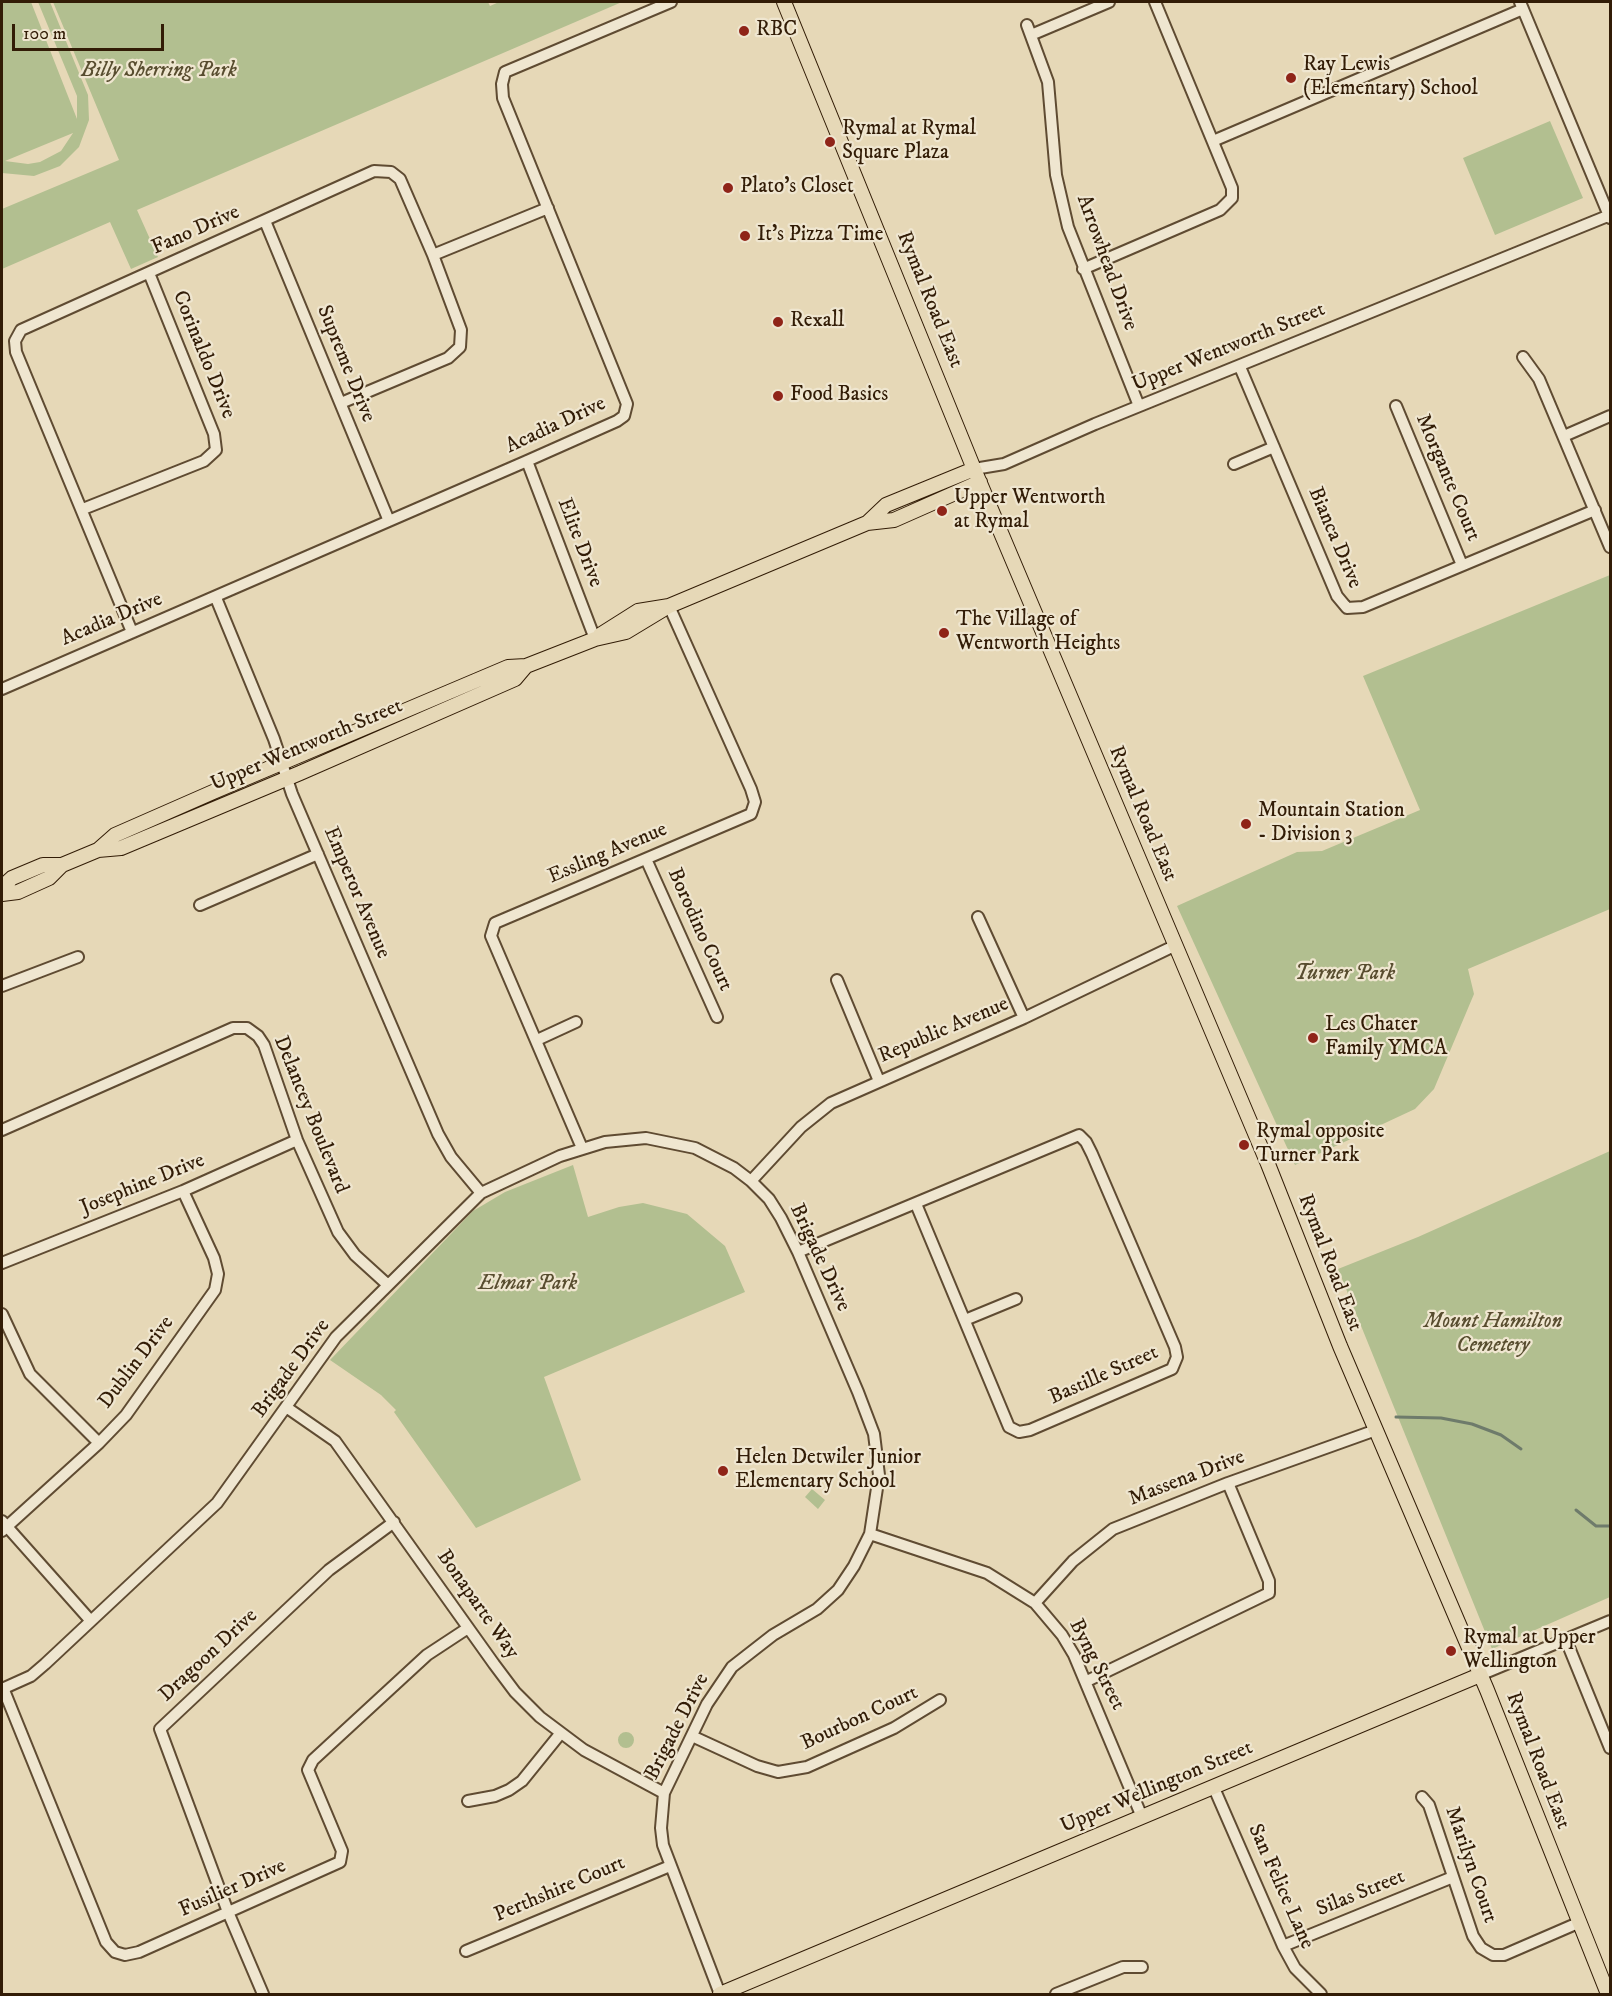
<!DOCTYPE html>
<html>
<head>
<meta charset="utf-8">
<style>
	body { margin:0 }
	#map { position:relative; width:1612px; height:1996px; overflow:hidden; background:#e6d8b7; font-family:"IM FELL DW Pica",serif }
	canvas { display:block }
	.frame { position:absolute; inset:0; border:3px solid #321c06; pointer-events:none }
	.scale { position:absolute; left:12px; top:24px; width:152px; height:27px; box-sizing:border-box; border:3px solid #321c06; border-top:0; padding-left:8px; font-size:18px; line-height:21px; white-space:nowrap; color:#321c06; -webkit-text-stroke:4px #efe6d0; paint-order:stroke }
</style>
</head>
<body>
<div id="map">
<canvas width="1612" height="1996"></canvas>
<div class="frame"></div>
<div class="scale">100 m</div>
</div>
<script>
const ctx = document.querySelector('canvas').getContext('2d');
ctx.lineJoin = 'round';
function fill(path, color) { ctx.fillStyle = color; ctx.fill(path, 'evenodd'); }
const toPath = rows => new Path2D(rows.map(r => 'M' + r).join(''));
function strokePath(path, color, width, dash) { ctx.strokeStyle = color; ctx.lineWidth = width; ctx.lineCap = dash ? 'butt' : 'round'; ctx.setLineDash(dash || []); ctx.stroke(path); }
function drawText(font, color, halo, rows, align = 'center') {
  ctx.font = font + ' "IM FELL DW Pica",serif'; ctx.lineWidth = 4.5; ctx.setLineDash([]); ctx.textBaseline = 'middle'; ctx.strokeStyle = halo; ctx.fillStyle = color; for (const [text, x, y, turn = 0] of rows) {
    ctx.save(); ctx.translate(x, y); ctx.rotate((+turn || 0) * Math.PI / 180); ctx.textAlign = isNaN(turn) ? turn : align; if (halo) ctx.strokeText(text, 0, 0); ctx.fillText(text, 0, 0); ctx.restore();
  }
}
const green = toPath([
	[2,2,31,2,77,119,77,96,38,2,50,2,88,95,89,120,79,147,60,166,34,176,2,173],
	[73,133,61,151,40,162,28,164,5,161],
	[53,2,488,2,490,6,499,2,622,2,137,210,158,257,131,269,110,222,2,269,2,209,119,160],
	[1550,121,1583,198,1495,235,1463,158],
	[1610,575,1610,909,1468,969,1474,994,1434,1089,1415,1109,1295,1165,1177,906,1297,852,1322,851,1420,810,1363,676],
	[1610,1151,1610,1597,1492,1649,1338,1269,1418,1237],
	[573,1165,588,1217,619,1207,643,1203,687,1214,725,1246,745,1292,544,1377,581,1480,476,1528,394,1412,396,1410,381,1395,330,1360,473,1211,505,1192],
	[812,1489,825,1500,818,1509,805,1497],
	'618 1740a8 8 0 1 1 16 0a8 8 0 1 1-16 0Z'
]);
const stream = toPath([
	[1396,1417,1441,1418,1472,1424,1501,1435,1521,1449],
	[1576,1510,1596,1526,1610,1526]
]);
const minor = toPath([
	[1520,2,1610,218],
	[1027,25,1048,82,1056,175,1068,227,1139,406],
	[1031,35,1109,2],
	[1213,141,1523,9],
	[265,221,389,521],
	[433,255,548,208],
	[1083,269,1220,210,1232,198,1232,188,1155,2],
	[1523,357,1539,379,1610,547],
	[1240,367,1337,596,1347,608,1363,607,1595,510],
	[1396,406,1462,565],
	[1564,436,1610,416],
	[527,461,595,639],
	[1234,464,1274,447],
	[974,469,1004,464,1095,424,1610,215],
	[83,509,204,461,216,450,214,434,149,273],
	[216,598,274,739,292,794,438,1134,451,1157,481,1193],
	[132,632,16,352,15,341,21,330,374,171,391,172,400,179,433,255,461,330,460,347,448,358,341,403],
	[2,689,527,461,617,421,624,416,627,404,503,98,502,84,505,72,671,2],
	[646,859,717,1017],
	[200,905,318,854],
	[978,917,1024,1018],
	[837,980,879,1081],
	[2,986,78,957],
	[537,1040,576,1022],
	[2,1130,233,1028,247,1028,258,1036,264,1045,297,1140,338,1232,355,1255,388,1285],
	[582,1148,491,936,495,923,751,814,755,802,751,789,669,606],
	[751,1181,801,1127,831,1103,1024,1018,1174,946],
	[798,1252,1079,1135,1086,1142,1092,1154,1175,1347,1177,1357,1172,1369,1030,1430,1019,1432,1009,1427,916,1204],
	[2,1263,183,1191,297,1140],
	[2,1314,30,1374,99,1443],
	[965,1320,1016,1299],
	[286,1407,335,1441,494,1664,515,1692,540,1717,584,1750,664,1793],
	[2,1521,90,1620],
	[2,1531,99,1443,126,1415,215,1290,218,1274,214,1258,183,1191],
	[870,1534,987,1573,1035,1603,1062,1635,1074,1655,1142,1817],
	[1035,1603,1073,1561,1113,1529,1228,1483,1376,1430],
	[1566,1640,1610,1748],
	[1480,1675,1610,1621],
	[1087,1681,1269,1593,1269,1581,1228,1483],
	[3,1688,106,1942,115,1952,125,1955,139,1952,340,1862,342,1851,308,1770,313,1760,427,1655,468,1628],
	[2,1689,31,1676,45,1664,217,1503,336,1337,481,1193,560,1156,605,1142,646,1138,695,1148,734,1168,751,1181,769,1199,781,1218,798,1252,858,1392,874,1434,879,1475,870,1534,854,1566,838,1590,817,1609,773,1635,732,1667,707,1704,664,1793,661,1828,663,1845,720,1994],
	[694,1737,757,1766,778,1772,807,1767,894,1728,940,1700],
	[1214,1788,1283,1946,1295,1968,1321,1994],
	[1422,1797,1429,1805,1473,1936,1481,1948,1493,1955,1504,1955,1578,1923],
	[468,1801,495,1796,509,1790,522,1781,560,1734],
	[1283,1946,1453,1877],
	[466,1951,670,1866],
	[263,1994,228,1912,160,1729,329,1570,394,1522],
	[1056,1994,1123,1967,1142,1967]
]);
const major = toPath([
	[784,2,974,469,1268,1164,1340,1346,1487,1690,1608,1994],
	[867,523,886,505,974,469],
	[600,635,638,611,669,606,867,523,894,520,980,482],
	[98,850,121,848,300,773,515,679,526,666],
	[2,887,12,878,43,865,62,865],
	[2,894,18,892,49,878,62,865,98,850,115,835,213,792,508,667,526,666,595,639,626,632,669,606],
	[720,1994,1480,1675]
]);
const markers = [
	[744,31,6,"#8f2418"],
	[1291,78,6,"#8f2418"],
	[830,142,6,"#8f2418"],
	[728,188,6,"#8f2418"],
	[745,236,6,"#8f2418"],
	[778,322,6,"#8f2418"],
	[778,396,6,"#8f2418"],
	[942,511,6,"#8f2418"],
	[944,633,6,"#8f2418"],
	[1246,824,6,"#8f2418"],
	[1313,1038,6,"#8f2418"],
	[1244,1145,6,"#8f2418"],
	[723,1471,6,"#8f2418"],
	[1451,1651,6,"#8f2418"]
];
const poiNames = [
	["RBC",756,31],
	["Ray Lewis",1303,66],
	["(Elementary) School",1303,90],
	["Rymal at Rymal",842,130],
	["Square Plaza",842,154],
	["Plato's Closet",740,188],
	["It's Pizza Time",757,236],
	["Rexall",790,322],
	["Food Basics",790,396],
	["Upper Wentworth",954,499],
	["at Rymal",954,523],
	["The Village of",956,621],
	["Wentworth Heights",956,645],
	["Mountain Station",1258,812],
	["- Division 3",1258,836],
	["Les Chater",1325,1026],
	["Family YMCA",1325,1050],
	["Rymal opposite",1256,1133],
	["Turner Park",1256,1157],
	["Helen Detwiler Junior",735,1459],
	["Elementary School",735,1483],
	["Rymal at Upper",1463,1639],
	["Wellington",1463,1663]
];
const parkNames = [
	["Billy Sherring Park",159,72],
	["Turner Park",1345,975],
	["Elmar Park",528,1285],
	["Mount Hamilton",1493,1323],
	["Cemetery",1493,1347]
];
const streetNames = [
	["Fano Drive",196,231,-24],
	["Arrowhead Drive",1106,263,70],
	["Rymal Road East",929,300,68],
	["Upper Wentworth Street",1229,348,-22],
	["Corinaldo Drive",203,355,68],
	["Supreme Drive",345,364,68],
	["Acadia Drive",556,426,-25],
	["Morgante Court",1447,478,67],
	["Bianca Drive",1334,538,67],
	["Elite Drive",579,543,69],
	["Acadia Drive",112,620,-23],
	["Upper Wentworth Street",307,746,-23],
	["Rymal Road East",1142,814,67],
	["Essling Avenue",608,854,-23],
	["Emperor Avenue",356,893,67],
	["Borodino Court",699,930,66],
	["Republic Avenue",944,1031,-23],
	["Delancey Boulevard",310,1115,68],
	["Josephine Drive",143,1185,-22],
	["Brigade Drive",819,1258,65],
	["Rymal Road East",1329,1263,69],
	["Dublin Drive",137,1363,-53],
	["Brigade Drive",292,1369,-54],
	["Bastille Street",1104,1376,-24],
	["Massena Drive",1187,1479,-21],
	["Bonaparte Way",477,1605,55],
	["Dragoon Drive",209,1656,-43],
	["Byng Street",1096,1665,63],
	["Bourbon Court",860,1719,-25],
	["Brigade Drive",678,1727,-63],
	["Rymal Road East",1537,1761,69],
	["Upper Wellington Street",1157,1788,-23],
	["Marilyn Court",1470,1865,71],
	["San Felice Lane",1280,1887,66],
	["Fusilier Drive",233,1889,-24],
	["Perthshire Court",560,1890,-23],
	["Silas Street",1361,1894,-22]
];
fill(green, '#b2bf90');
strokePath(stream, '#6e7b6b', 3);
strokePath(minor, '#5f4b32', 14);
strokePath(major, '#321c06', 16);
strokePath(minor, '#efe6d0', 10);
strokePath(major, '#e6d8b7', 14);
for (const [x, y, r, color] of markers) { const dot = new Path2D(); dot.arc(x, y, r, 0, 2 * Math.PI); ctx.fillStyle = color; ctx.fill(dot); strokePath(dot, '#efe6d0', 2); }
drawText('21px', '#321c06', '#efe6d0', poiNames, 'left');
drawText('italic 21px', '#584d2f', '#efe6d0', parkNames);
drawText('21px', '#321c06', '#efe6d0', streetNames);
</script>
</body>
</html>
